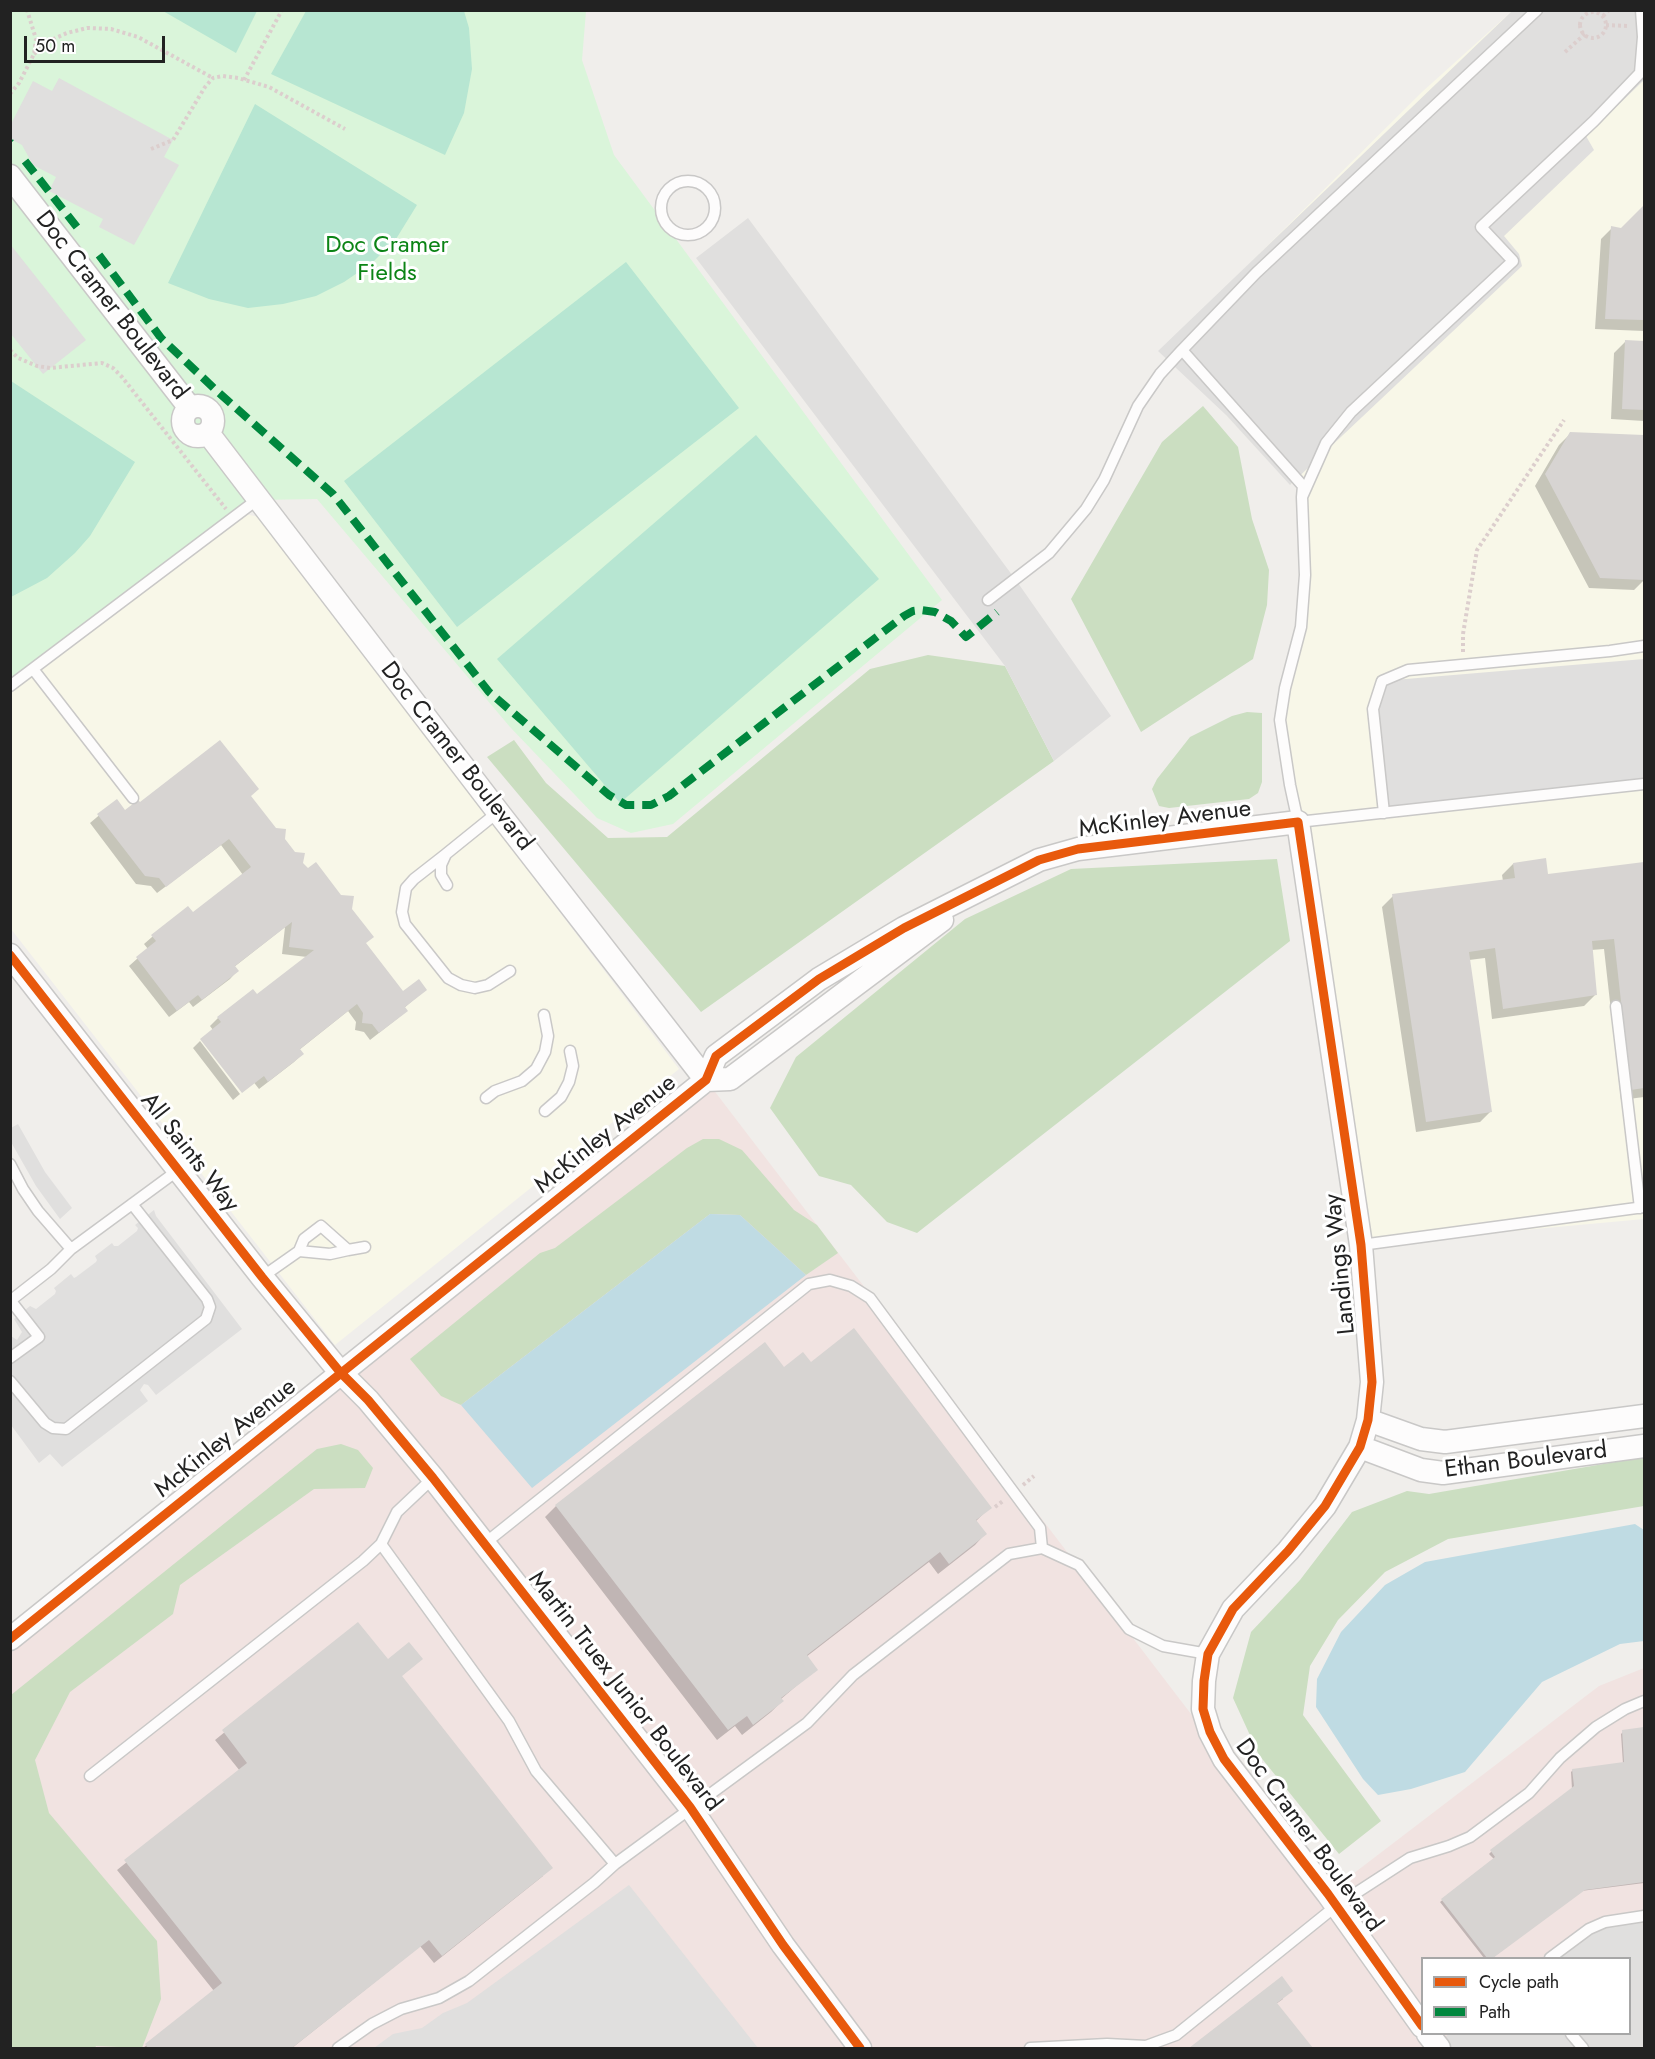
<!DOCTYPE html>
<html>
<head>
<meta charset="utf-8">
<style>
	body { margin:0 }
	#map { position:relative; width:1655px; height:2059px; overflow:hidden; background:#f0eeeb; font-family:Jost,sans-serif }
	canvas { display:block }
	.frame { position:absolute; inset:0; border:12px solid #222; pointer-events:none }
	.legend { position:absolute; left:1421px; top:1957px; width:210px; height:78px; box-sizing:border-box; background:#fff; border:2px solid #a7a7a7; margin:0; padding:8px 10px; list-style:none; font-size:18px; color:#222 }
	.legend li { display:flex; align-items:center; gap:12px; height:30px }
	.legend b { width:30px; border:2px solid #a7a7a7 }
	.scale { position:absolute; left:24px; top:36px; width:141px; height:27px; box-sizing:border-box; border:3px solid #222; border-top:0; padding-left:8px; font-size:18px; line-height:21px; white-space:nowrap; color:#222; -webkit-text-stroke:4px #fff; paint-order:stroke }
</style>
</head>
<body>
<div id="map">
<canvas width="1655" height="2059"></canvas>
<div class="frame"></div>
<ul class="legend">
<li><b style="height:8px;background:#e8590c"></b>Cycle path</li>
<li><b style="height:8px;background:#00873e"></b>Path</li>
</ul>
<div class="scale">50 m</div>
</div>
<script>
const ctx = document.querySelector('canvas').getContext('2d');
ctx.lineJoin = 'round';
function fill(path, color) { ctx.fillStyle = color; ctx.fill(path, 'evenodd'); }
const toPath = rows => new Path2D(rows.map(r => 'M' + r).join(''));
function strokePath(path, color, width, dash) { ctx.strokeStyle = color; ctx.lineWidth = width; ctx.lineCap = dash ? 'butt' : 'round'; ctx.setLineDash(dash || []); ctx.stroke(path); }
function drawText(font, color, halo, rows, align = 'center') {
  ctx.font = font + ' Jost,sans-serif'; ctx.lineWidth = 6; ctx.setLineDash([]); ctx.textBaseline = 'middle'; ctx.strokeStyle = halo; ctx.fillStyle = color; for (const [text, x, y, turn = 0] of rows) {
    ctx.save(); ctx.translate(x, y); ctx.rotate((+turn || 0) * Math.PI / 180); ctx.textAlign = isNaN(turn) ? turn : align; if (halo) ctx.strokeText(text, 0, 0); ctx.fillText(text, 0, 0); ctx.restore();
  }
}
const commercial = toPath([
	[706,1080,1328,1893,1599,1686,1644,1668,1644,2048,11,2048,11,1636],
	[1422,1958,1630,1958,1630,2034,1422,2034]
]);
const education = toPath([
	[1512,11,1644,11,1644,1219,1361,1245,1280,720,1304,594,1302,483,1290,484,1226,415,1244,269,1422,92],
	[241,513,259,517,679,1069,335,1345,11,929,11,686]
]);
const forest = toPath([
	[1203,406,1238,447,1252,519,1269,570,1267,605,1253,659,1141,732,1071,599,1162,442],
	[928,655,1005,666,1054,761,701,1012,487,757,514,740,546,783,608,838,667,837,870,669],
	[1247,712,1262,713,1262,782,1258,793,1249,799,1169,808,1159,806,1152,789,1157,779,1190,737,1232,716],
	[1277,859,1290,941,917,1233,887,1222,851,1185,819,1176,770,1108,796,1057,965,919,1071,869],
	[703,1139,719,1139,742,1150,794,1210,817,1225,838,1253,806,1275,740,1215,710,1214,461,1405,441,1396,410,1359,540,1253,555,1248,687,1148],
	[341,1444,358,1450,373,1468,365,1488,314,1489,180,1585,173,1614,70,1692,35,1760,49,1813,157,1941,161,1999,142,2048,96,2046,95,2048,11,2048,11,1695,317,1449],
	[1644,1457,1644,1506,1448,1539,1385,1572,1338,1620,1310,1666,1303,1715,1381,1821,1339,1854,1259,1755,1233,1698,1251,1632,1300,1580,1352,1512,1407,1491,1429,1494]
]);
const park = toPath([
	[11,11,586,11,582,60,614,155,942,600,673,824,631,833,597,818,510,727,317,499,258,500,11,686]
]);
const pitch = toPath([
	[163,11,257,11,236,53],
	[306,11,464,11,469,28,472,69,464,113,445,155,271,74],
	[255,104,417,205,396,239,372,263,344,282,316,296,283,304,248,308,209,299,168,283],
	[626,262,739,408,457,627,344,481],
	[11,381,135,462,90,536,75,553,47,578,11,597],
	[756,435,879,579,620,803,497,659]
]);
const parking = toPath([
	[1512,11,1644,11,1644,76,1643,81,1586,136,1594,150,1504,236,1519,254,1522,266,1290,485,1226,415,1158,351],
	[59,78,173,140,164,157,179,165,134,245,99,227,103,219,49,191,56,177,33,165,22,145,11,139,11,124,33,81,52,91],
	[748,218,1018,583,1111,716,1054,761,1005,666,696,258],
	[10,244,86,340,43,374,11,334],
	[1644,659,1644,784,1384,813,1373,709,1382,681],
	[18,1124,45,1172,72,1208,60,1219,36,1186,11,1142,11,1128],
	[154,1210,156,1216,242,1329,156,1395,148,1385,144,1384,140,1390,148,1401,62,1467,50,1454,39,1463,11,1425,11,1336,17,1340,22,1332,14,1319,30,1306,36,1309,55,1294,56,1291,54,1288,71,1274,74,1278,76,1277,96,1262,97,1260,95,1256,112,1243,114,1246,118,1246,137,1231,138,1228,135,1225],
	[629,1885,758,2048,374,2048,393,2034,422,2028,443,2013,467,2003],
	[1644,1916,1644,2048,1439,2048,1436,2044,1449,2034,1630,2034,1630,1958,1550,1958,1589,1929]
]);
const water = toPath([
	[710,1214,740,1215,806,1275,532,1488,461,1405],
	[1635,1524,1644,1530,1644,1641,1620,1644,1542,1682,1465,1772,1411,1789,1378,1795,1363,1779,1316,1707,1317,1679,1341,1632,1385,1585,1425,1562]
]);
const shadow = toPath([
	[1644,208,1644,331,1595,329,1601,239,1612,228,1621,230],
	[1625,342,1644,343,1644,421,1611,419,1614,353],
	[1571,433,1644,436,1644,580,1634,590,1589,588,1535,486,1559,445],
	[250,796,302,863,351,910,364,944,403,993,425,990,404,1008,406,1011,398,1018,370,1040,364,1032,355,1030,356,1022,348,1011,299,1050,302,1054,294,1062,259,1089,210,1026,218,1018,257,996,307,957,282,954,285,927,234,967,237,971,230,979,193,1007,189,1002,169,1017,129,966,148,949,144,944,152,937,188,909,193,915,243,875,221,845,157,893,151,886,136,884,90,823,116,801,125,812,140,804],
	[1513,864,1547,876,1644,864,1644,1097,1621,1100,1604,949,1591,950,1595,995,1584,1006,1492,1019,1485,958,1469,960,1491,1111,1480,1122,1416,1132,1382,907,1393,896,1503,881,1502,875],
	[200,1041,240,1094,233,1100,193,1048],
	[765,1344,784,1369,810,1364,990,1507,976,1521,985,1534,975,1545,938,1574,929,1562,806,1657,816,1669,781,1699,782,1701,771,1712,742,1735,735,1726,717,1740,545,1517,556,1506],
	[358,1624,388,1661,421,1659,400,1677,543,1876,434,1963,420,1946,292,2048,143,2048,214,1991,117,1870,240,1771,215,1740],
	[1644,1729,1644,1883,1581,1891,1492,1958,1484,1958,1440,1902,1494,1859,1489,1854,1491,1852,1572,1789,1571,1772,1573,1770,1623,1764,1621,1734,1623,1732],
	[1282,1979,1283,1999,1276,2004,1311,2048,1191,2048]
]);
const building = toPath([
	[1644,205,1644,320,1605,319,1611,226,1621,228],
	[1625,340,1644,341,1644,410,1622,409],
	[1570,432,1644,435,1644,580,1600,578,1545,474],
	[220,740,259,789,251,796,276,828,286,829,285,839,295,852,305,853,303,863,308,868,316,862,341,895,354,896,352,909,374,937,366,943,403,991,419,979,427,990,405,1007,408,1011,379,1033,372,1024,362,1023,363,1013,357,1004,300,1049,304,1054,268,1082,264,1076,242,1093,200,1039,221,1022,217,1017,253,989,257,994,314,950,289,947,292,922,235,966,239,971,202,1000,198,995,177,1011,136,957,156,941,151,935,188,906,193,912,251,867,229,839,166,887,159,878,145,876,97,814,117,799,125,810,138,800,140,802],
	[1546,858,1548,874,1644,862,1644,1088,1631,1090,1614,939,1592,941,1597,995,1503,1009,1495,948,1469,952,1492,1112,1426,1122,1392,894,1515,878,1513,863],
	[854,1328,992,1508,976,1520,987,1534,949,1564,940,1552,807,1655,818,1670,781,1698,784,1701,753,1725,747,1716,728,1730,555,1505,765,1342,784,1367,803,1352,811,1362],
	[358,1622,388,1659,409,1642,423,1659,402,1676,553,1868,442,1956,429,1940,292,2048,148,2048,145,2044,222,1983,124,1860,247,1763,222,1730],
	[1644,1727,1644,1882,1585,1890,1493,1958,1487,1958,1441,1899,1495,1857,1490,1850,1574,1786,1572,1769,1624,1762,1622,1730],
	[1282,1976,1293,1991,1277,2003,1313,2048,1189,2048]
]);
const path = toPath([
	'1580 25a13 13 0 1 1 26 0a13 13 0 1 1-26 0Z',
	[1603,16,1609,10],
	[1606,25,1628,26],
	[1565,52,1585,34],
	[34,54,51,40,67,33,87,28,111,29,138,37,213,78],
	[244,80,282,10],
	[10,94,19,83,34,54,36,39,27,10],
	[151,149,173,140,205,87,213,78,223,76,238,78,269,87,345,129],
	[10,350,18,358,37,366,50,368,102,363,113,368,122,377,226,509],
	[1463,652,1463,634,1477,550,1564,420],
	[1023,1485,1034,1476],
	[995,1507,1003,1501]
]);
const service = toPath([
	[1641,10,1643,37,1640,73,1594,121,1481,227,1513,261,1351,412,1326,443,1302,497,1305,575,1301,627,1285,688,1280,720,1290,785,1298,822,1644,784],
	'661 208a27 27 0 1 1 54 0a27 27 0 1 1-54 0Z',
	[1182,350,1303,486,1302,497],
	[988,600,1049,553,1086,509,1104,480,1138,406,1160,374,1182,350,1256,273,1537,10],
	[33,669,133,798],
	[10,686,258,499],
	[1384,813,1373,709,1382,681,1408,670,1610,651,1644,646],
	[446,854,414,879,406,888,402,912,405,924,448,978,461,985,475,988,488,985,510,971],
	[447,885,441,875,441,865,446,854,498,812],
	[1616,1006,1640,1208],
	[486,1098,495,1091,522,1081,536,1069,545,1052,548,1036,544,1015],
	[545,1111,561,1097,569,1082,573,1066,570,1051],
	[10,1164,23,1189,38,1211,71,1249],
	[1361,1245,1644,1207],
	[348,1250,365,1247],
	[262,1277,299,1251,304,1239,321,1226,348,1250,330,1254,299,1251],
	[10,1301,51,1269,71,1249,177,1171],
	[10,1358,39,1337,11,1301],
	[10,1381,45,1423,53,1428,66,1429,206,1319,210,1307,207,1299,132,1204],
	[381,1544,509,1721,536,1771,615,1864],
	[484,1544,809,1284,830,1280,851,1286,870,1298,1040,1528,1042,1548],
	[90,1776,363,1561,381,1544,397,1512,433,1478],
	[1550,1958,1589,1929,1605,1922,1644,1916],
	[1571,2034,1583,2048],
	[338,2048,372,2024,401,2009,439,1998,469,1981,594,1883,615,1864,807,1723,853,1675,1009,1554,1042,1548,1079,1565,1129,1629,1163,1646,1208,1654],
	[1030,2048,1107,2044,1146,2046,1176,2035,1336,1906,1410,1858,1449,1846,1470,1837,1529,1793,1560,1758,1596,1727,1625,1709,1644,1701]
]);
const minor = toPath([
	[10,176,190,408],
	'183 421a15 15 0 1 1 30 0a15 15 0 1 1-30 0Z',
	[208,433,498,812,706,1080],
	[10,955,262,1277,340,1372,368,1400,433,1478,690,1807,783,1945,860,2048],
	[706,1080,730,1079,942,920],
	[1368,1420,1421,1439,1445,1442,1644,1416],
	[1360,1447,1421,1470,1443,1473,1644,1446],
	[10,1639,706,1080,716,1056,819,979,904,928,1039,860,1078,849,1298,822,1361,1245,1372,1382,1368,1420,1360,1447,1325,1506,1288,1551,1233,1609,1208,1654,1204,1681,1203,1709,1210,1732,1224,1759,1328,1894,1422,2026],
	[1428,2034,1439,2048]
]);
const quiet = toPath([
	[10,142,11,143],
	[25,161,80,231],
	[99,255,161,338,218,392,333,494,489,692,609,795,626,805,651,805,669,796,904,616,913,611,921,610,935,612,951,621,966,637,997,612]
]);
const cycleway = toPath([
	[10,955,262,1277,340,1372,368,1400,433,1478,690,1807,783,1945,860,2048],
	[10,1639,706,1080,716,1056,819,979,904,928,1039,860,1078,849,1298,822,1361,1245,1372,1382,1368,1420,1360,1447,1325,1506,1288,1551,1233,1609,1208,1654,1204,1681,1203,1709,1210,1732,1224,1759,1328,1894,1422,2026]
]);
const parkNames = [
	["Doc Cramer",387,246],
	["Fields",387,274]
];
const streetNames = [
	["Doc Cramer Boulevard",111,306,52],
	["Doc Cramer Boulevard",456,757,52],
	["McKinley Avenue",1165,820,-7],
	["McKinley Avenue",606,1135,-39],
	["All Saints Way",189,1153,52],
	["Landings Way",1341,1264,-96],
	["McKinley Avenue",226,1439,-39],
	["Ethan Boulevard",1526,1461,-7],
	["Martin Truex Junior Boulevard",624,1692,52],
	["Doc Cramer Boulevard",1308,1836,54]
];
fill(commercial, '#f1e3e1');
fill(education, '#f8f7e8');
fill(forest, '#cbdec1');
fill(park, '#daf5da');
fill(pitch, '#b7e6d2');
fill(parking, '#e0dfde');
fill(water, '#bfdbe3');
fill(shadow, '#0003');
fill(building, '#d7d4d2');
strokePath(service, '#c9c8c7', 13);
strokePath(minor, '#c9c8c7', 25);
strokePath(path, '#dccecd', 4, [3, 3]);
strokePath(service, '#fdfcfc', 10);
strokePath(minor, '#fdfcfc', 22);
strokePath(quiet, '#00873e', 8, [15, 8]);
strokePath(cycleway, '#e8590c', 9);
drawText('24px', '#0c8416', '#fff', parkNames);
drawText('24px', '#222', '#fff', streetNames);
</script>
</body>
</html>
